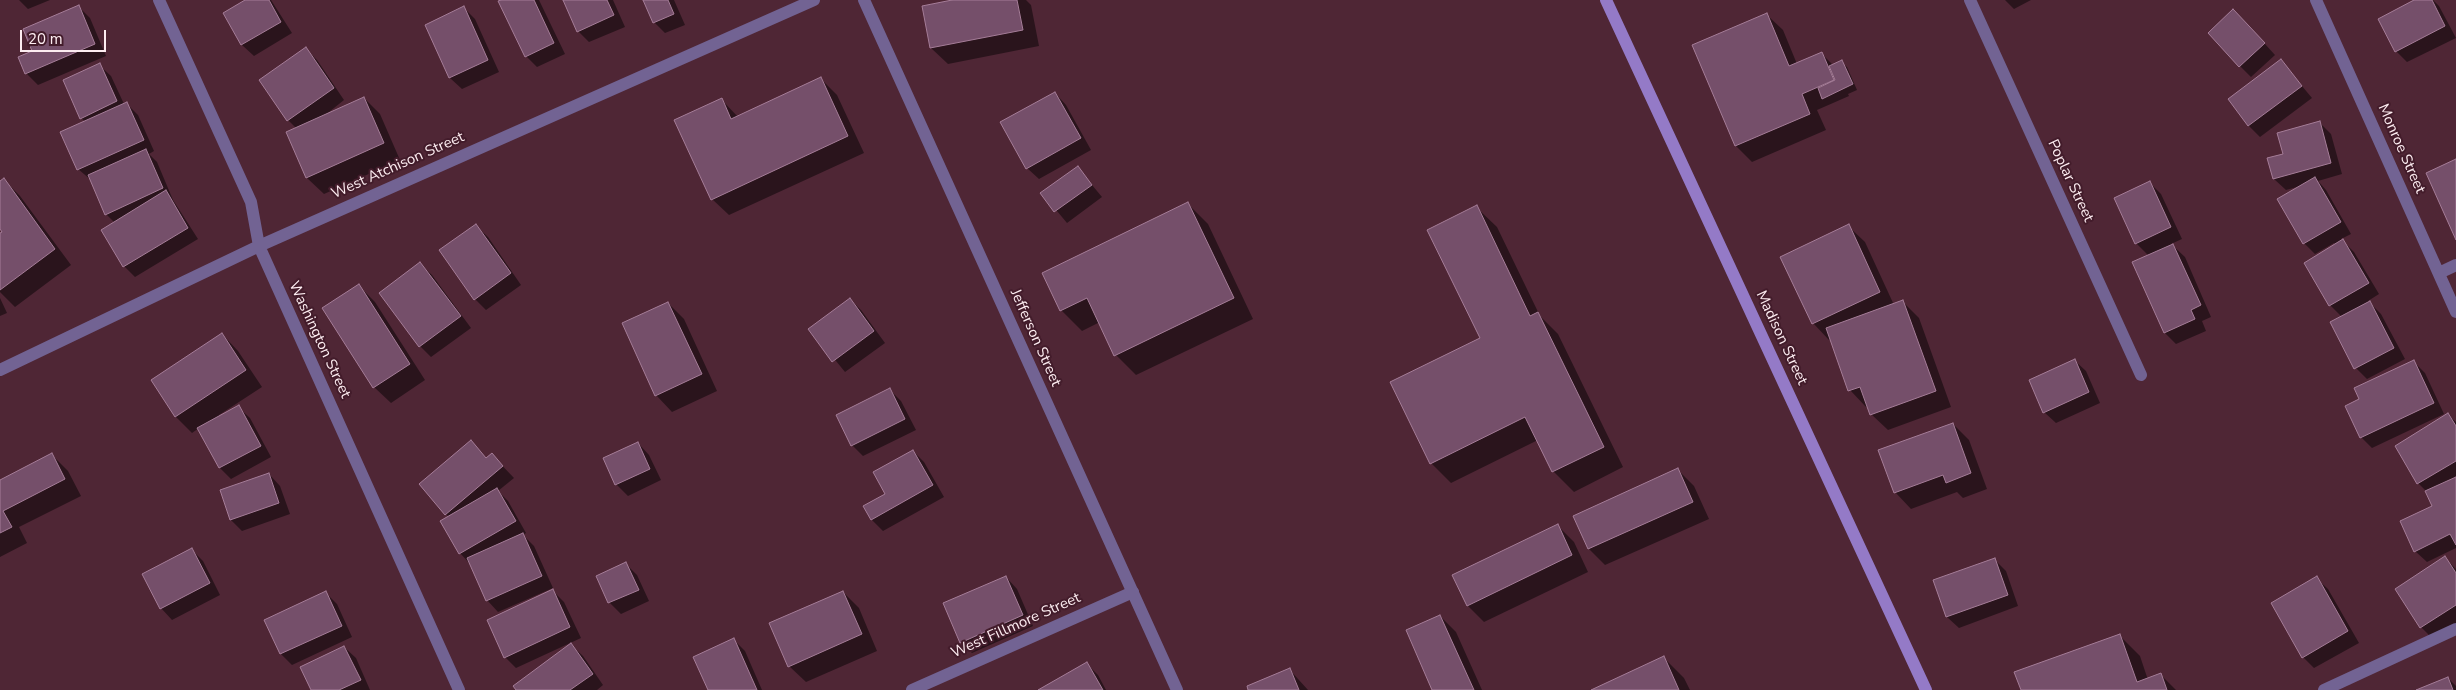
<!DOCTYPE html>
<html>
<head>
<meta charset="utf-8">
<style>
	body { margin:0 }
	#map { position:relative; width:2456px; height:690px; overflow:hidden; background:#4f2635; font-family:"Nunito Sans",sans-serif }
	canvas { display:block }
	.scale { position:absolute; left:20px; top:30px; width:86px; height:22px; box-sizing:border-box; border:2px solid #fdedf1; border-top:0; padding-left:6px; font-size:15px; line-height:18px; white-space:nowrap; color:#fdedf1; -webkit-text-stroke:4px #431c2b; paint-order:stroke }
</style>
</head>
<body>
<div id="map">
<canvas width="2456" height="690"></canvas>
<div class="scale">20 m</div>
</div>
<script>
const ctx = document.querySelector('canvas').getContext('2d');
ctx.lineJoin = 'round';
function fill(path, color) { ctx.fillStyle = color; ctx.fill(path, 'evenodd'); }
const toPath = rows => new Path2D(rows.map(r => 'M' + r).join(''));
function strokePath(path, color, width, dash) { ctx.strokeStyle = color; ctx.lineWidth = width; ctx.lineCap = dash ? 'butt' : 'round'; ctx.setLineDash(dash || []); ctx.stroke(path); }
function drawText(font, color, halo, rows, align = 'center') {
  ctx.font = font + ' "Nunito Sans",sans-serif'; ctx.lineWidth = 4; ctx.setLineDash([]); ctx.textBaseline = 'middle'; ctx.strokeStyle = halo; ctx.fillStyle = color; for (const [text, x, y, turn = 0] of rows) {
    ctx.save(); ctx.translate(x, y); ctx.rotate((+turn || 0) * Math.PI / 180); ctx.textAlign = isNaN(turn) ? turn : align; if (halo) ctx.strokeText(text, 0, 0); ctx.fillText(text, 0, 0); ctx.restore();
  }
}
const shadow = toPath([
	[19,0,50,0,28,9],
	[247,0,271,0,292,33,254,56,242,45,225,13],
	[504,0,539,0,565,54,537,67,526,56],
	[564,0,613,0,625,27,589,42,578,31],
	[644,0,674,0,685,25,665,33,654,22],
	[959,0,1026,0,1031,5,1039,46,948,64,931,48],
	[2005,0,2031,0,2014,9],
	[2417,0,2433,0,2439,6,2456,38,2407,62,2396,51],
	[79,7,90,18,106,56,38,85,27,74,19,58,34,51],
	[464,8,475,19,499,72,462,89,450,78,426,25],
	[1766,14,1783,30,1797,64,1821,53,1833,65,1841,62,1847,67,1857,90,1848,94,1849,96,1817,110,1826,130,1752,162,1736,146,1693,46],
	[2245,22,2275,55,2251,77,2240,66],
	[306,49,317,60,344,100,324,116,364,98,380,114,400,160,324,194,307,178,287,132,296,128,288,120],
	[2281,61,2312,98,2260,137,2248,125],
	[99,65,111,76,124,104,126,103,138,115,154,151,149,154,157,162,173,200,198,239,135,277,124,266,115,223,106,214,91,180,78,169,86,122,81,118],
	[821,79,837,95,864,153,729,215,712,199,721,99,738,117],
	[1055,93,1066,105,1091,150,1039,179,1027,168],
	[2320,123,2331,134,2342,174,2318,181,2326,190,2351,234,2341,239,2354,252,2379,294,2368,301,2381,314,2405,359,2367,379,2356,368,2342,317,2330,305,2306,263,2336,245,2334,243,2315,254,2304,243,2301,186,2286,190,2274,179,2284,155],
	[1077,167,1102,197,1067,223,1042,193],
	[4,180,20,196,71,265,15,307,0,292,0,235,4,232,0,227,0,182],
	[2149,182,2161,194,2182,239,2171,244,2185,257,2211,317,2202,321,2206,331,2176,344,2165,333,2149,256,2136,243],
	[1188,204,1208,224,1253,319,1136,375,1116,355,1100,322,1082,331,1061,310],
	[1476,207,1497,227,1540,316,1558,334,1623,467,1574,492,1553,471,1538,440,1451,483,1431,463,1482,339],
	[476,226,488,237,521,285,486,310,475,299],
	[1848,226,1865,242,1894,305,1902,301,1919,318,1951,407,1888,430,1871,414,1868,406,1866,407,1850,390,1831,339,1829,340,1813,323],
	[420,264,432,275,471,328,431,357,420,346],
	[359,286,375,302,425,380,391,403,374,387],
	[0,298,7,313,0,316],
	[850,299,861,310,885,343,845,372,810,329],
	[668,303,684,319,717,391,672,412,656,395],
	[222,334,238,351,262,387,219,415,220,417,238,407,250,418,271,457,231,479,220,468,199,428,192,433,176,417,152,380],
	[2074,360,2086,371,2100,403,2056,423,2044,412],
	[2413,361,2425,373,2444,414,2372,448,2361,437,2361,400],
	[890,390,901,401,916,430,863,456,852,445],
	[2448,415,2456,422,2456,548,2427,562,2415,551,2434,506,2426,491,2418,483,2396,447],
	[1953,424,1969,440,1987,489,1963,498,1957,492,1911,509,1895,492],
	[471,442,487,459,492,455,514,478,498,491,508,501,526,533,523,535,534,546,553,588,498,612,487,600,470,564,460,553,449,517,446,514],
	[638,443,649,455,661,480,628,496,616,484],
	[913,451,924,462,944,497,883,531,872,520,864,507,886,494],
	[52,455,68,471,81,496,19,527,27,543,0,557,0,482],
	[1678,470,1694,486,1709,519,1605,565,1589,549,1575,516],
	[269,474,280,486,290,514,242,531,231,520],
	[1557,525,1574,542,1588,572,1484,622,1468,606,1453,576],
	[192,550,203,561,220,595,172,620,161,608],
	[2445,558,2456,569,2456,624,2433,639,2421,627,2397,589],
	[1994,559,2006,571,2018,606,1959,628,1947,617,1934,580],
	[626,564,637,575,649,601,621,614,609,602],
	[1006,577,1017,589,1033,626,972,653,961,642],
	[2316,578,2328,589,2359,643,2314,668,2303,657],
	[553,591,564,602,581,638,516,668,505,657],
	[843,592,859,608,877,651,806,682,789,666],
	[326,593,337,604,352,637,292,665,281,654],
	[1440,616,1456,632,1482,690,1434,690],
	[2119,635,2140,656,2148,680,2161,675,2176,690,2022,690],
	[734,640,745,651,762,690,709,690],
	[571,645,583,656,603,685,597,690,517,690],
	[344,647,356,658,370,690,313,690],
	[1664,658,1684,678,1690,690,1594,690],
	[1087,664,1098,675,1106,690,1041,690],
	[1289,669,1308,690,1250,690],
	[2448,678,2456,686,2456,690,2419,690]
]);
const building = toPath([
	[245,0,269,0,281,22,241,45,223,13,245,0],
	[501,0,534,0,554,43,525,57,498,1,501,0],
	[563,0,607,0,614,15,577,32,563,0],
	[643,0,668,0,674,14,653,23,643,0],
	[952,0,1017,0,1023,30,930,48,922,6,952,0],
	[2414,0,2432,0,2445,26,2395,52,2378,19,2414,0],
	[79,5,95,44,25,74,18,57,32,51,23,29,79,5],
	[464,6,488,60,449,78,425,25,464,6],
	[2233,9,2265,43,2239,67,2208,33,2233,9],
	[1767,13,1789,66,1822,52,1834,80,1802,94,1810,114,1735,146,1692,45,1767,13],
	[306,47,334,88,287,121,259,80,306,47],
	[2281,59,2302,86,2248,126,2228,99,2281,59],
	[1842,60,1853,84,1822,99,1818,88,1835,80,1829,66,1842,60],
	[100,63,117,101,80,119,63,80,100,63],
	[821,77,848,136,711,200,674,120,722,98,731,119,821,77],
	[1055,92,1081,138,1026,169,1000,122,1055,92],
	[364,97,384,143,306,178,286,132,364,97],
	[127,102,144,140,77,170,60,132,127,102],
	[2320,121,2331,163,2273,179,2267,158,2283,154,2277,133,2320,121],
	[146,149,163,188,105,215,88,175,146,149],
	[2456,159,2456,240,2426,173,2456,159],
	[1078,166,1092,185,1054,212,1040,193,1078,166],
	[2315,177,2341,222,2303,244,2277,199,2315,177],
	[4,178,55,249,0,290,0,233,2,232,0,229,0,181,4,178],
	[2150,181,2171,227,2135,244,2114,198,2150,181],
	[166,190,188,228,123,267,101,230,166,190],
	[1188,202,1234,298,1114,356,1087,298,1060,311,1042,273,1188,202],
	[1477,205,1530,316,1538,312,1604,447,1552,472,1525,417,1430,464,1390,382,1480,338,1427,230,1477,205],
	[476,224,511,273,474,300,439,250,476,224],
	[1849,224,1880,292,1812,324,1780,257,1849,224],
	[2343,239,2369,283,2329,306,2304,263,2343,239],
	[2173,244,2201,305,2191,310,2195,319,2164,333,2132,262,2173,244],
	[420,262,461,316,419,347,379,293,420,262],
	[359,284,410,364,373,388,322,308,359,284],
	[850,298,874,331,832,362,808,329,850,298],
	[1903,300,1936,391,1870,415,1860,387,1848,391,1826,328,1903,300],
	[2370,301,2394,348,2354,369,2330,322,2370,301],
	[668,302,702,374,655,396,622,323,668,302],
	[222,333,246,370,175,417,151,380,222,333],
	[2075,359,2089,392,2043,413,2029,380,2075,359],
	[2414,360,2434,403,2360,438,2345,406,2359,399,2354,388,2414,360],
	[890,388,905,419,851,446,836,415,890,388],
	[239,405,261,446,219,468,197,428,239,405],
	[2448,413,2456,426,2456,461,2417,484,2395,446,2448,413],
	[1953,423,1971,473,1946,483,1943,475,1894,493,1878,450,1953,423],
	[471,440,486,458,492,453,503,466,445,515,419,484,471,440],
	[638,442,650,469,615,485,603,458,638,442],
	[913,450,933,485,871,520,863,506,885,494,873,472,913,450],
	[52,453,65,479,3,511,12,527,0,533,0,480,52,453],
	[1678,468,1693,502,1588,549,1573,516,1678,468],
	[269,473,279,503,230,520,220,490,269,473],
	[2456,477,2456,545,2450,534,2414,552,2400,521,2432,506,2425,491,2456,477],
	[497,488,516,521,459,554,440,521,497,488],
	[1558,524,1572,555,1467,606,1452,575,1558,524],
	[523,533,542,576,486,601,467,558,523,533],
	[192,548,210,583,160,609,142,574,192,548],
	[2445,556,2456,573,2456,605,2420,628,2395,589,2445,556],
	[1995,558,2008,595,1946,617,1933,580,1995,558],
	[626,562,639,590,608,603,596,576,626,562],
	[1006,576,1023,615,960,643,943,603,1006,576],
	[2317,576,2348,631,2302,658,2271,603,2317,576],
	[553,589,570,627,504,658,487,620,553,589],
	[326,591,342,626,280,654,264,620,326,591],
	[843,591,862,634,788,667,769,623,843,591],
	[1440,615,1474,690,1432,690,1406,630,1440,615],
	[2120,634,2137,682,2161,673,2167,690,2021,690,2014,672,2120,634],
	[734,638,757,690,708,690,693,657,734,638],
	[571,643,593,674,570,690,516,690,513,686,571,643],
	[344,646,361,680,339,690,311,690,300,667,344,646],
	[1664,656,1679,690,1591,690,1664,656],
	[1087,662,1103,690,1038,690,1087,662],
	[1290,668,1299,690,1248,690,1247,686,1290,668],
	[2448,677,2453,690,2416,690,2448,677]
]);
const minor = toPath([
	[159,0,251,202,259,246,459,690],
	[1970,0,2141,375],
	[2316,0,2456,312],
	[2439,273,2456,265],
	[0,370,259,246,814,0],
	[912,690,1133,592],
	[2324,690,2456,629]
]);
const tertiary = toPath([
	[864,0,1177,690]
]);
const secondary = toPath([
	[1606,0,1926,690]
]);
const streetNames = [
	["Monroe Street",2401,149,66],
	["West Atchison Street",398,166,-24],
	["Poplar Street",2070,181,65],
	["Jefferson Street",1035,338,66],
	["Madison Street",1781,338,65],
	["Washington Street",319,340,65],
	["West Fillmore Street",1016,626,-24]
];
fill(shadow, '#0007');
fill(building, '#754f6a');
strokePath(building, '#a57d98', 1);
strokePath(minor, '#726393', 12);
strokePath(tertiary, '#726393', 12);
strokePath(secondary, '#947ac7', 12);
drawText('15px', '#fdedf1', '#431c2b', streetNames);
</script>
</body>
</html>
